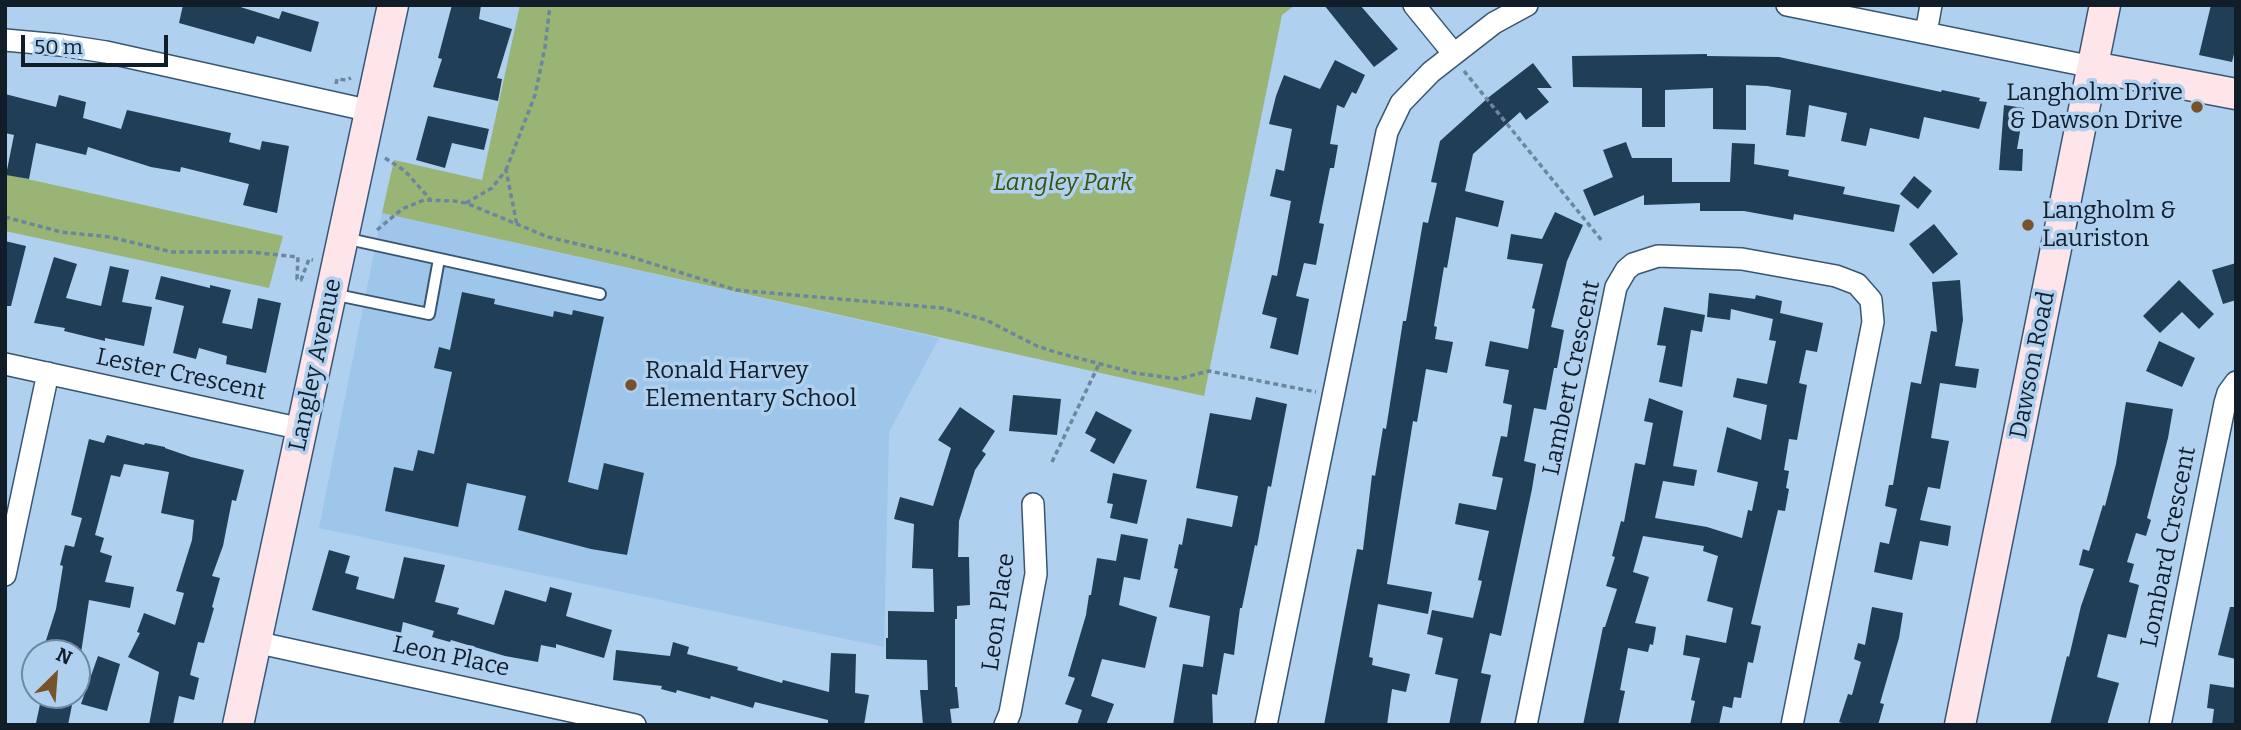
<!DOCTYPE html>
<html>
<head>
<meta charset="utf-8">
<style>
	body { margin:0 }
	#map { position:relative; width:2241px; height:730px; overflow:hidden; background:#afd0ef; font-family:Bitter,serif }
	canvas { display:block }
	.frame { position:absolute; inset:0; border:7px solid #111d29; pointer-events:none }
	.north { position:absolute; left:21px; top:639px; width:70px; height:70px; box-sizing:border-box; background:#afd0ef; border:2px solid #7088a0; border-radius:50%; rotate:25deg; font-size:19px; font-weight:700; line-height:28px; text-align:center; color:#111d29 }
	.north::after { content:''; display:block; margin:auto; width:24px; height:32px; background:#77532c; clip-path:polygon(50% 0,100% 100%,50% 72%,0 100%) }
	.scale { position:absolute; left:21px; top:35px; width:147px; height:32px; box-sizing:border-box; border:4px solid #111d29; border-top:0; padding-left:9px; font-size:21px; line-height:24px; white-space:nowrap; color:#111d29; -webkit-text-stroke:5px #afd0ef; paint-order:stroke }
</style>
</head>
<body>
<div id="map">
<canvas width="2241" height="730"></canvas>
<div class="frame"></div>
<div class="north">N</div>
<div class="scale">50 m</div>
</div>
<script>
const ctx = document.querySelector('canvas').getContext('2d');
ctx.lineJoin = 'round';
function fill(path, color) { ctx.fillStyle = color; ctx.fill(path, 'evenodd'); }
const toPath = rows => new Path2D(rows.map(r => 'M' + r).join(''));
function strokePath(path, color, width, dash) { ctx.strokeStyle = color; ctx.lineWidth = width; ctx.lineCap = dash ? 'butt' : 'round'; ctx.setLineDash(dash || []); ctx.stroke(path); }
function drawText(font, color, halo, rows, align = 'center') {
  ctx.font = font + ' Bitter,serif'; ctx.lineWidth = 7; ctx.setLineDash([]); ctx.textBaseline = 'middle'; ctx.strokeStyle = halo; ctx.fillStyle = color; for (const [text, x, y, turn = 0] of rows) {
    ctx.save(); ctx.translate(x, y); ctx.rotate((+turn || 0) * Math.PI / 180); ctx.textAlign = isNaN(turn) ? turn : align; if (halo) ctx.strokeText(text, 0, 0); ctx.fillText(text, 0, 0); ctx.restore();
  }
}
const built = toPath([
	[382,213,939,338,889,432,884,647,319,528]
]);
const green = toPath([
	[520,5,1295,5,1282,15,1204,396,382,213,394,160,482,180],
	[5,174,283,236,269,288,5,231]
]);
const building = toPath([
	[183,5,234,5,279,19,282,11,319,22,311,52,257,36,254,44,179,23],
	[452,5,481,5,479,19,512,29,497,78,502,79,498,101,433,87,442,59,438,58],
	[1324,5,1360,5,1398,49,1374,67],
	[2211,5,2236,5,2236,46,2232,62,2199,55],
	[1707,54,1707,56,1779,57,1941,92,1942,90,1980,98,1979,101,1987,102,1979,129,1924,117,1919,139,1870,128,1866,146,1841,141,1847,113,1809,105,1805,137,1786,135,1791,90,1767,86,1746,85,1746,130,1713,129,1713,88,1665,90,1665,127,1642,127,1642,88,1573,87,1572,56],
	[1335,60,1365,75,1356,94,1352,92,1344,108,1337,105,1330,144,1338,145,1334,168,1330,168,1319,223,1324,224,1316,265,1304,263,1296,296,1309,299,1298,355,1270,348,1277,318,1262,314,1272,275,1277,276,1291,201,1270,196,1276,169,1284,171,1292,129,1269,124,1276,96,1284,75,1320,89],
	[1533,63,1552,88,1537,88,1549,102,1526,120,1520,112,1473,154,1465,191,1504,201,1498,227,1456,217,1447,268,1444,267,1434,326,1437,327,1435,339,1453,342,1447,373,1426,369,1417,422,1413,421,1387,584,1432,592,1428,614,1378,604,1369,657,1373,658,1372,665,1410,674,1406,692,1392,689,1387,725,1324,725,1357,549,1363,550,1372,475,1375,476,1383,428,1386,429,1403,321,1406,321,1423,222,1428,223,1437,183,1431,182,1440,141,1489,97],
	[5,94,56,107,59,95,86,102,83,118,121,129,127,110,231,133,229,142,260,150,262,141,289,146,277,213,243,205,249,184,181,167,180,172,151,167,88,147,86,155,36,143,29,179,6,175,14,135,5,133],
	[2004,105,2024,108,2017,149,2023,149,2022,171,1999,170],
	[428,116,489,129,484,150,452,143,445,168,416,160],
	[1626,142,1632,158,1672,158,1672,182,1730,182,1732,143,1755,144,1754,164,1789,170,1788,176,1845,187,1843,194,1900,205,1894,232,1794,214,1793,220,1744,211,1700,211,1700,203,1644,205,1644,195,1594,216,1583,190,1613,177,1603,150],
	[1914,176,1932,191,1918,209,1900,194],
	[1555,212,1583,225,1567,261,1551,327,1564,330,1557,368,1554,368,1546,410,1534,408,1524,461,1536,464,1532,489,1501,636,1490,633,1481,673,1491,675,1480,725,1449,725,1458,679,1435,674,1443,638,1427,634,1432,610,1473,618,1482,581,1478,580,1489,531,1455,524,1459,503,1496,510,1503,478,1492,476,1501,436,1507,437,1512,405,1503,403,1509,370,1485,366,1490,341,1528,349,1535,309,1532,308,1543,264,1507,259,1511,234,1542,239],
	[1934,224,1958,254,1933,274,1909,244],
	[5,241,26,246,11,306,5,306],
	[54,257,77,264,66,298,101,306,110,266,129,270,122,302,152,307,144,346,105,338,105,341,64,331,65,328,34,323],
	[2236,263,2236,300,2223,304,2212,270],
	[161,276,210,288,210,285,231,290,222,323,252,329,258,298,281,303,266,373,226,364,227,356,199,348,196,359,173,353,184,306,155,299],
	[1960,280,1963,320,1955,366,1979,369,1976,388,1940,383,1931,438,1949,441,1940,489,1928,487,1920,520,1951,526,1948,546,1920,541,1912,580,1874,572,1880,542,1889,544,1897,509,1885,506,1889,485,1893,485,1911,382,1921,384,1931,331,1937,332,1932,282],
	[2179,280,2214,314,2199,329,2182,312,2160,333,2143,316],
	[462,292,495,299,494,304,553,317,554,311,572,315,573,310,604,317,568,482,598,490,604,463,644,473,627,555,591,549,518,530,526,496,467,483,458,527,385,511,394,467,413,471,418,450,434,454,452,372,434,368,439,347,450,350],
	[1709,293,1755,299,1756,295,1782,301,1780,313,1823,323,1817,352,1806,350,1799,383,1807,385,1797,440,1789,439,1784,470,1789,471,1786,488,1789,489,1785,511,1778,510,1751,624,1761,626,1753,663,1748,662,1741,698,1734,697,1732,708,1723,706,1719,725,1690,725,1695,701,1691,700,1700,658,1683,655,1686,635,1726,643,1733,608,1707,601,1718,556,1703,551,1704,546,1643,536,1633,572,1649,577,1635,623,1656,627,1653,645,1650,644,1648,652,1628,648,1620,690,1625,691,1618,725,1583,725,1603,627,1605,627,1617,589,1606,586,1615,557,1612,556,1621,521,1624,522,1635,463,1645,465,1653,423,1644,421,1649,398,1683,411,1673,466,1697,470,1694,486,1663,481,1655,518,1707,527,1742,538,1748,510,1752,511,1758,482,1717,472,1727,427,1761,440,1767,405,1733,397,1737,378,1767,384,1776,341,1769,340,1773,319,1731,309,1730,320,1707,317],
	[1664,307,1705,315,1702,332,1691,330,1682,387,1659,382,1666,346,1657,345],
	[2159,341,2195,358,2182,387,2146,371],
	[1013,395,1061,399,1057,435,1009,431],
	[1256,397,1287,404,1271,487,1268,486,1257,546,1255,545,1242,608,1240,608,1234,655,1224,653,1217,695,1212,694,1213,725,1173,725,1183,664,1203,667,1210,616,1169,607,1178,569,1174,568,1179,544,1182,545,1187,518,1232,527,1238,496,1196,488,1210,413,1251,420],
	[2126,402,2173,409,2168,438,2147,518,2151,520,2146,536,2136,533,2127,562,2134,564,2129,582,2139,585,2126,638,2108,634,2097,677,2119,683,2107,725,2050,725,2067,656,2069,657,2081,606,2094,569,2079,565,2083,549,2089,551,2103,505,2105,506,2116,464],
	[960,407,995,431,982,451,986,454,975,470,959,521,958,557,969,557,970,605,957,606,957,619,955,619,955,687,957,687,959,708,950,709,952,725,923,725,920,690,928,690,927,660,886,659,886,638,888,638,888,611,934,612,933,569,912,568,914,524,894,519,900,497,933,506,951,448,938,440],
	[1096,411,1132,430,1114,464,1090,451,1096,439,1085,433],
	[107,435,144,445,145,443,165,447,165,448,191,457,244,470,236,501,232,500,223,546,212,576,220,578,212,607,214,608,204,643,198,642,190,675,199,678,194,700,179,696,173,725,149,725,159,672,128,657,140,633,137,632,144,613,175,625,184,593,176,591,192,540,194,520,161,513,169,472,124,464,120,477,111,475,95,535,104,538,100,552,112,556,105,582,134,587,130,608,89,600,81,653,42,653,56,609,63,566,60,565,65,545,74,547,82,518,71,515,89,439,104,443],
	[1113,473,1147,480,1137,524,1110,518,1113,504,1107,503],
	[1121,534,1148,539,1140,580,1124,577,1119,605,1157,617,1145,668,1102,659,1091,696,1114,704,1106,725,1077,725,1082,710,1065,704,1075,678,1068,676,1086,615,1089,595,1091,595,1097,558,1116,561],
	[329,550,350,556,345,573,359,577,356,589,394,599,404,557,445,565,435,602,459,608,457,614,494,625,505,590,546,602,550,587,572,593,566,616,612,630,604,658,556,644,556,648,541,645,538,662,505,656,451,640,450,642,432,637,434,631,403,622,401,633,312,610],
	[1872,607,1903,613,1899,638,1880,703,1884,704,1878,725,1848,725,1839,722,1848,694,1852,695,1861,662,1854,659,1858,643,1865,645],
	[2230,607,2236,607,2236,659,2218,655],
	[673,642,689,647,687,654,738,667,737,670,782,683,783,680,829,692,831,653,856,654,855,693,869,695,864,725,828,725,828,720,755,702,753,708,711,696,710,699,677,690,676,693,661,689,662,686,613,680,616,650,670,656],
	[98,656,120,664,107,711,81,704],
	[2210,684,2236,688,2236,725,2212,725,2214,709,2207,708],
	[42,695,74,695,68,725,36,723]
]);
const path = toPath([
	[1464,71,1603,242],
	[336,84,337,79,346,80,351,78],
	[385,158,405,171,430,199],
	[506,170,535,95,545,47,550,5],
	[466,203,492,188,506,170,517,225],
	[5,217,61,232,110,237,172,252,251,252,298,257,297,279,301,280,309,259,313,260],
	[377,230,402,209,424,200,454,201,466,203,548,237,628,256,736,290,942,308,986,320,1037,346,1055,352,1135,373,1178,379,1209,371,1316,392],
	[1052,462,1099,364]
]);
const lane = toPath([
	[344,238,600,294],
	[332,294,429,314,439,259]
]);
const street = toPath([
	[1414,5,1454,54],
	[1787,5,2093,67],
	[1926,33,1931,5],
	[5,40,60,45,106,52,371,111],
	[5,364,302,429],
	[5,575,48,373],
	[255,642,635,725],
	[1005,725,1010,713,1036,574,1033,504],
	[1266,725,1387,132,1401,103,1431,72,1494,23,1527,5],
	[1526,725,1616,287,1626,270,1633,264,1658,256,1742,259,1836,276,1857,284,1871,300,1873,322,1792,725],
	[2160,725,2225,403,2228,393,2236,382]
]);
const secondary = toPath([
	[2093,67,2236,94],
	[238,725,393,5],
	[1960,725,2105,5]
]);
const markers = [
	[2197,107,7,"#77532c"],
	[2028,225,7,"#77532c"],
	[631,385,7,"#77532c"]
];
const poiNames = [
	["Langholm Drive",2183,93,"right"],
	["& Dawson Drive",2183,121,"right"],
	["Langholm &",2042,211],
	["Lauriston",2042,239],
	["Ronald Harvey",645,371],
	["Elementary School",645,399]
];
const parkNames = [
	["Langley Park",1063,183]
];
const streetNames = [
	["Langley Avenue",316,365,-78],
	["Dawson Road",2033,365,-79],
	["Lester Crescent",181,375,12],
	["Lambert Crescent",1572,378,-78],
	["Lombard Crescent",2169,547,-79],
	["Leon Place",999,612,-82],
	["Leon Place",451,657,12]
];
fill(built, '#9ec5ea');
fill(green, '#99b475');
fill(building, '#213e57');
strokePath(lane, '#395671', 14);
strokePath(street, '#395671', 24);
strokePath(secondary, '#395671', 33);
strokePath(path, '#6e869d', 3.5, [5, 3.5]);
strokePath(lane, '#fff', 10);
strokePath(street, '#fff', 21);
strokePath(secondary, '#fee5ea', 30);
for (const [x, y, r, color] of markers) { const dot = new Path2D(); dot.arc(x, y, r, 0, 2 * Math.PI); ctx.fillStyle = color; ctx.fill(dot); strokePath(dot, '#afd0ef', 2.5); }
drawText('24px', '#111d29', '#afd0ef', poiNames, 'left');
drawText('italic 24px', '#3a5106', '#afd0ef', parkNames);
drawText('24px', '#111d29', '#afd0ef', streetNames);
</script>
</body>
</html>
